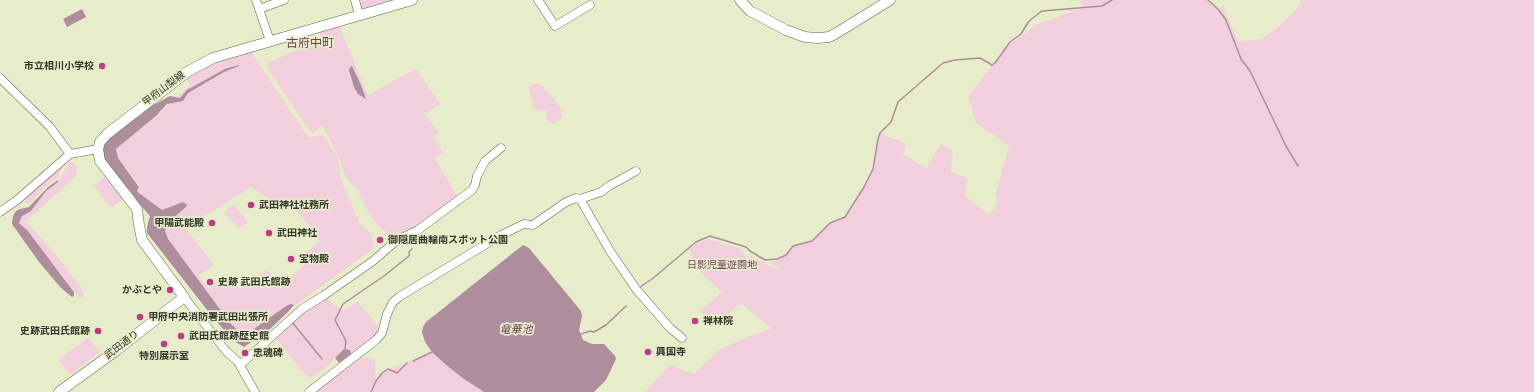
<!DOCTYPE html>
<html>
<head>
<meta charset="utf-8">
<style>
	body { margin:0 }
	canvas { display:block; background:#e7edcb }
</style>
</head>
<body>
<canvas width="1534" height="392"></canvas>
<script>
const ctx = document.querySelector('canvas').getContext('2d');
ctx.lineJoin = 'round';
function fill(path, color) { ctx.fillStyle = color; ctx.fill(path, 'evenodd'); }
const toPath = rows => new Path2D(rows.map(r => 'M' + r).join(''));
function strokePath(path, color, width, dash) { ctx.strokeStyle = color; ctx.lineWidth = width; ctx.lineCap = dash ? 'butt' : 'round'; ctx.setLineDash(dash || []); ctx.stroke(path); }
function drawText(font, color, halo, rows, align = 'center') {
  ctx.font = font + ' "Varela Round","Noto Sans JP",sans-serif'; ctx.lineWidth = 3.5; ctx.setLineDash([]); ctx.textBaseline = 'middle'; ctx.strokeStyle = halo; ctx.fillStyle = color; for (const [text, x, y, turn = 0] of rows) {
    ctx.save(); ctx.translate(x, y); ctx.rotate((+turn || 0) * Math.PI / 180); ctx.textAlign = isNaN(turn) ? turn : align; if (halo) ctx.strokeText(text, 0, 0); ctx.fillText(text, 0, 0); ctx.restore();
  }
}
const green = toPath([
	[355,0,411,0,359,15],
	[1081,0,1208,0,1218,9,1223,6,1238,42,1260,39,1276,29,1296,10,1301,0,1534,0,1534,392,645,392,671,364,684,371,695,373,720,349,771,328,741,303,715,326,700,311,722,292,705,277,693,259,690,249,696,244,708,239,741,249,745,256,749,259,751,256,780,271,771,263,786,255,793,246,812,241,830,223,845,217,864,187,873,169,878,139,880,133,906,144,903,154,926,168,941,144,953,152,951,172,967,178,965,196,989,215,999,201,995,196,1009,146,976,123,968,97,992,65,995,63,1004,48,1038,24,1082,8],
	[338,22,368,96,396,79,416,69,440,104,425,114,439,133,433,136,443,153,435,158,459,200,397,240,378,226,368,211,357,189,346,179,340,160,323,126,312,133,306,126,268,69,267,63,322,39,318,27],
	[250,50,308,137,323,135,338,157,341,180,360,224,371,234,374,248,294,306,293,305,286,306,257,327,251,331,244,332,239,331,231,324,168,239,165,231,170,221,186,206,186,204,183,202,170,208,162,210,139,193,137,191,140,186,117,156,116,149,156,117,190,85,186,78,212,62],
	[251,187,267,198,294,207,318,237,318,242,305,254,305,258,307,261,305,265,281,284,278,283,269,271,265,271,244,288,239,288,230,277,225,275,209,289,199,276,212,267,213,264,188,232,189,226],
	[531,84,540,84,556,101,561,110,562,115,560,120,554,124,547,120,546,111,544,110,538,111,533,107,533,103,529,88],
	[70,161,78,166,76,176,26,221,57,256,82,289,84,296,83,298,79,298,28,231,19,223,22,216,31,211,46,191,58,182],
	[61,167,62,168,58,177,44,188,30,204,26,203,24,198],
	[105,176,125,198,113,207,109,206,94,186],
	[232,205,234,205,247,221,247,223,239,229,224,213],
	[323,296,335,306,344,310,358,301,382,333,354,357,375,359,376,381,382,373,388,369,407,363,432,352,464,379,484,392,309,392,350,355,351,352,350,350,336,356,330,364,311,378,308,378,273,335],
	[88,338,100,352,70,375,59,359]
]);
const water = toPath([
	[82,9,86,17,67,27,63,19],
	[239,65,239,66,224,72,188,93,183,101,167,104,156,116,116,149,118,158,139,187,137,191,139,193,162,210,183,202,186,204,187,206,170,221,165,231,168,239,231,324,239,331,244,332,251,331,286,306,291,304,294,305,288,312,270,329,244,347,234,341,215,320,147,233,147,227,150,216,136,200,135,197,129,190,108,167,104,159,103,147,105,142,114,132,141,115,146,109,170,96,180,98,187,90,225,69],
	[351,66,352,66,361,85,366,99,358,94,354,87,349,70],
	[58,180,58,182,46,191,31,211,22,216,19,223,28,231,67,283,74,292,74,296,72,297,61,288,39,262,12,224,13,216,16,211,20,209,29,207,48,187],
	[523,245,529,248,581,311,582,316,579,330,583,340,592,344,604,344,615,356,616,359,606,380,594,392,484,392,464,379,445,364,432,352,425,342,422,332,423,327,426,322],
	[344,349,350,350,351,354,339,363,335,358]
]);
const stream = toPath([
	[1208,0,1218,9,1226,20,1241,59,1250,71,1286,146,1298,166],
	[640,287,652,279,696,242,710,236,746,247,750,251,765,260,777,259,786,255,793,246,812,241,830,223,845,217,864,187,873,169,878,139,880,133,891,122,898,102,943,63,955,60,980,58,992,65,995,63,1010,42,1021,34,1029,21,1042,11,1102,6,1112,0],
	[292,322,322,359],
	[581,334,590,331,594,332,606,325,626,306],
	[345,349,346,341,335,320,343,304,384,276,409,256,409,252,412,249],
	[413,361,432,352],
	[371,392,376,381,382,373,388,369,397,373,407,363]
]);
const minor = toPath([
	[256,0,270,41],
	[355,0,359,15],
	[538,0,555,26,590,5],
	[259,9,284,0],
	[0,78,50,127,70,154],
	[580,199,610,251,636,289,670,328,682,338],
	[0,212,17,200,70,154,98,149],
	[184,297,226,351,238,362,255,392],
	[240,365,302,309,323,296,373,261,397,240,418,230,472,190,475,185,477,176,485,161,501,148],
	[309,392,376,340,382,333,387,314,393,302,399,297,501,235,524,224,533,225,566,202,576,198,580,199,601,192,609,186,636,171]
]);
const major = toPath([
	[740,0,750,11,786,30,805,37,818,38,829,37,835,34,890,0],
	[59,392,117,350,184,297,142,240,139,225,137,209,100,161,98,149,100,142,107,134,187,72,213,58,412,0]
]);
const markers = [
	[102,66,4,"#be3b82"],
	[251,205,4,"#be3b82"],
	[212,223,4,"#be3b82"],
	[269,233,4,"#be3b82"],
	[380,240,4,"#be3b82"],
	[291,259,4,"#be3b82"],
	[210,282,4,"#be3b82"],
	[170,290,4,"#be3b82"],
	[140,317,4,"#be3b82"],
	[695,321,4,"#be3b82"],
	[98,331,4,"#be3b82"],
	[181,336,4,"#be3b82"],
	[164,344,4,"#be3b82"],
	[648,352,4,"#be3b82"],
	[245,353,4,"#be3b82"]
];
const poiNames = [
	["市立相川小学校",94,66,"right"],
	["武田神社社務所",259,205],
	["甲陽武能殿",204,223,"right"],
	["武田神社",277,233],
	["御隠居曲輪南スポット公園",388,240],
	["宝物殿",299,259],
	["史跡 武田氏館跡",218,282],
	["かぶとや",162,290,"right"],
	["甲府中央消防署武田出張所",148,317],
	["禅林院",703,321],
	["史跡武田氏館跡",90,331,"right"],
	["武田氏館跡歴史館",189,336],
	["興国寺",656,352],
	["忠魂碑",253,353],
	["特別展示室",164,356,"center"]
];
const streetNames = [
	["甲府山梨線",164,89,-37],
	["武田通り",122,345,-37]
];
const parkNames = [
	["日影児童遊園地",722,265]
];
const waterNames = [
	["竜華池",516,330]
];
const quarterNames = [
	["古府中町",310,44]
];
fill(green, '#f1cfdd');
fill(water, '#ae8e9c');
strokePath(stream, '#ae8e9c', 1.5);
strokePath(minor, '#5e6345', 9);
strokePath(major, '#5e6345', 11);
strokePath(minor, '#fff', 8);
strokePath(major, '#fff', 10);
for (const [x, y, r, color] of markers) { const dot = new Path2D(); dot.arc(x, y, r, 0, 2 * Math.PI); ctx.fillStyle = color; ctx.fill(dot); strokePath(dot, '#e7edcb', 1.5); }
drawText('bold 10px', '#35372a', '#e7edcb', poiNames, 'left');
drawText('10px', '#35372a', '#e7edcb', streetNames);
drawText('10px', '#724258', '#e7edcb', parkNames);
drawText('italic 11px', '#714158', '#e7edcb', waterNames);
drawText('12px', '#793758', '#e7edcb', quarterNames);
</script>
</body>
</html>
